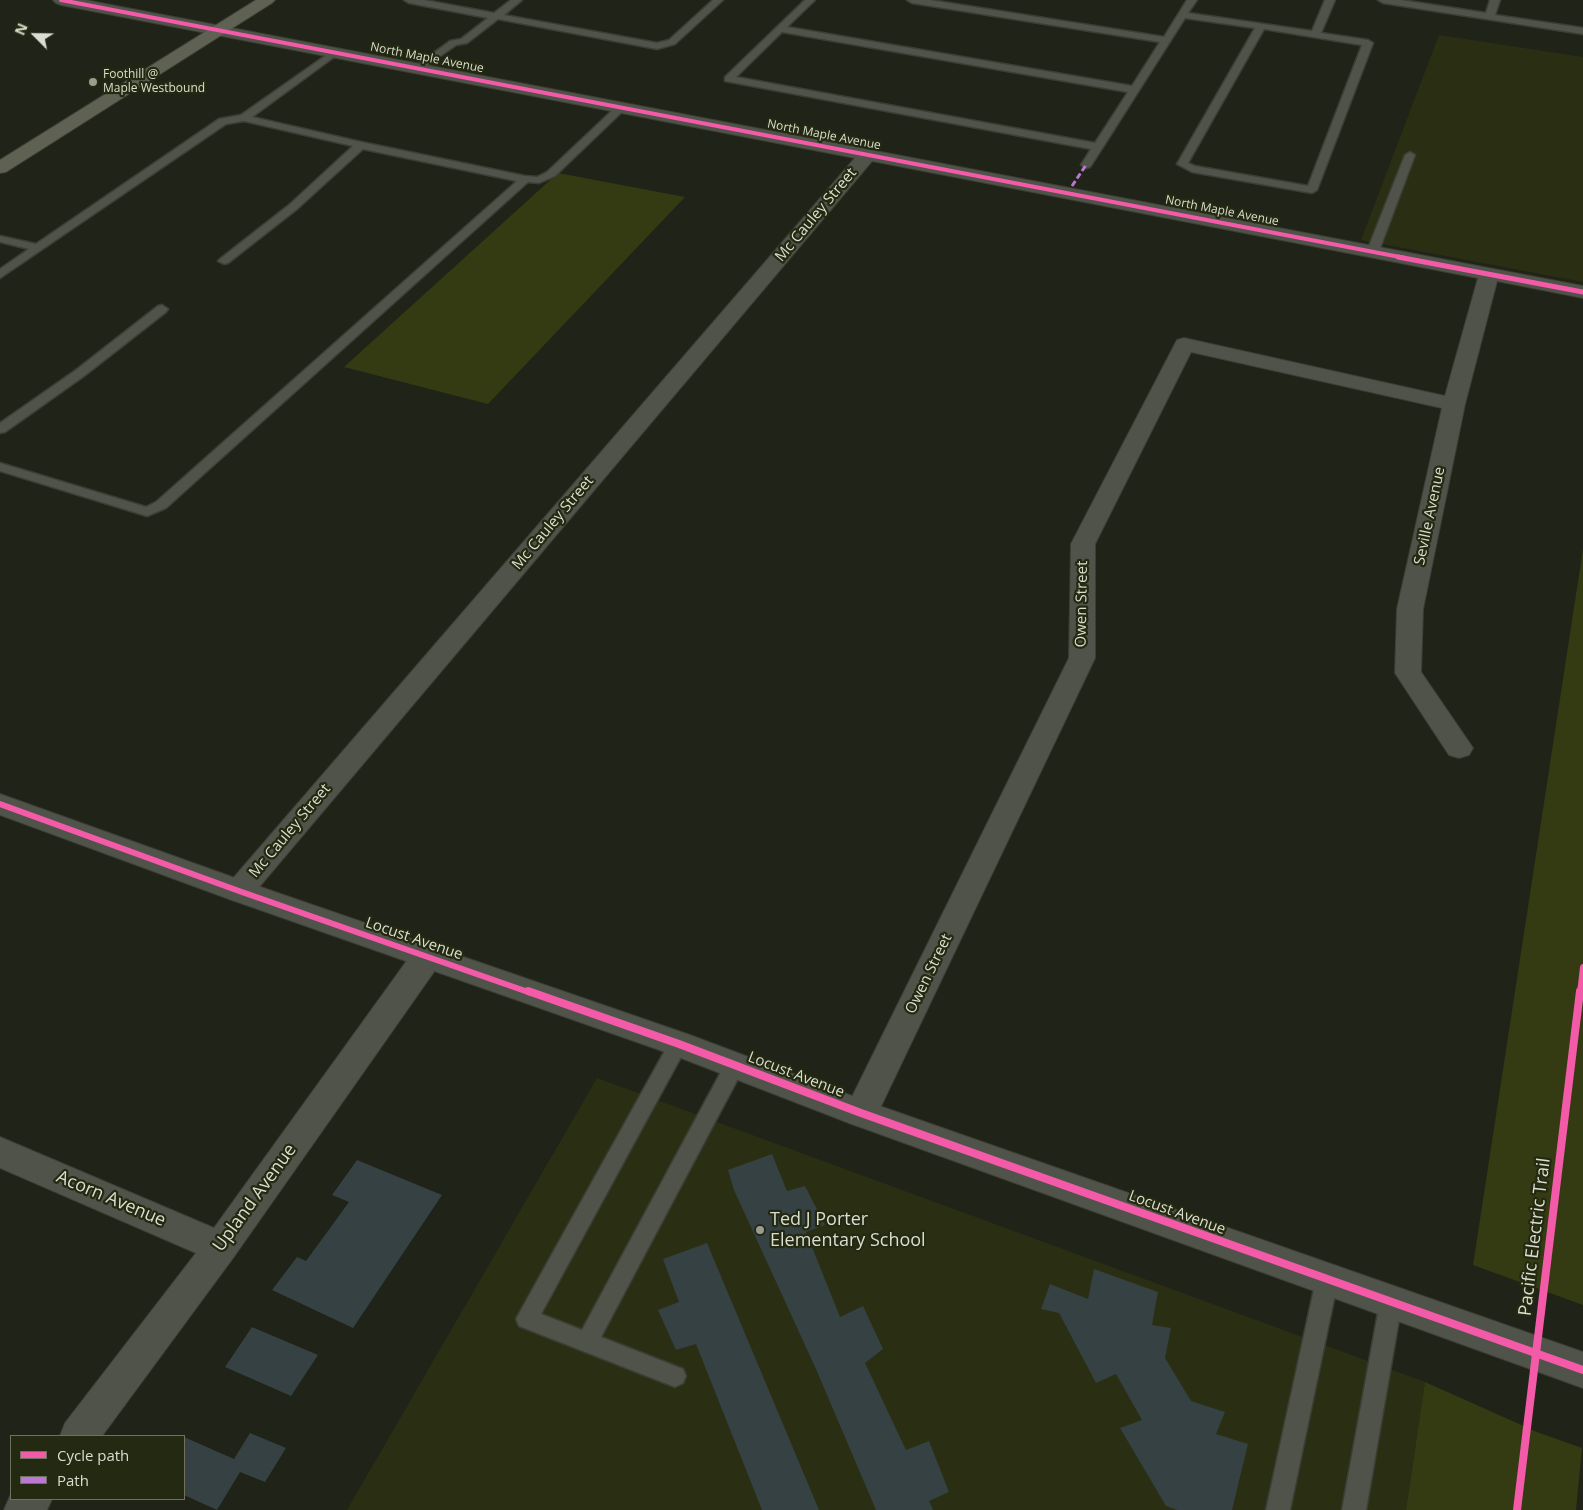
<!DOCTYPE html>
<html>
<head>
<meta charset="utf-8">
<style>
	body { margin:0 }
	#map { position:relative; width:1583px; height:1510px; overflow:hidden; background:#202317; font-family:"Open Sans",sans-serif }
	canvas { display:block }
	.legend { position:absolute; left:10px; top:1435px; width:175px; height:65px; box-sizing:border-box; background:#242911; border:1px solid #6d715d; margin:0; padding:6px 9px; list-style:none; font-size:15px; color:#daded0 }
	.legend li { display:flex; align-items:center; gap:10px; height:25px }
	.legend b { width:25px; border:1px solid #6d715d }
	.north { position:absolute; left:10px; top:10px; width:50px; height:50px; -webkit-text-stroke:4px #242911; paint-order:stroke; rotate:293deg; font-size:14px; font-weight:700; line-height:20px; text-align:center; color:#daded0 }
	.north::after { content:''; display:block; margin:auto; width:18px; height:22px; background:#daded0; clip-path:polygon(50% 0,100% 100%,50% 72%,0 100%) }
</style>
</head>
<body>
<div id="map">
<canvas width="1583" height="1510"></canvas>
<ul class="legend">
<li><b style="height:6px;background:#f35aa7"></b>Cycle path</li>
<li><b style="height:6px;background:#ba77d6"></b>Path</li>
</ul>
<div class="north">N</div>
</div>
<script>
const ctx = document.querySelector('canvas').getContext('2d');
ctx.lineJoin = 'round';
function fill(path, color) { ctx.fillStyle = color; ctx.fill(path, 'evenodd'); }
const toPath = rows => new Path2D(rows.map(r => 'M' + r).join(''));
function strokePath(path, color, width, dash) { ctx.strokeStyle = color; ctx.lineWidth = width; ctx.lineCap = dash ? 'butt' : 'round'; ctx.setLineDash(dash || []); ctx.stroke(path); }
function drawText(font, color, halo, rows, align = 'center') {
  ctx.font = font + ' "Open Sans",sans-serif'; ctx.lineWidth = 4.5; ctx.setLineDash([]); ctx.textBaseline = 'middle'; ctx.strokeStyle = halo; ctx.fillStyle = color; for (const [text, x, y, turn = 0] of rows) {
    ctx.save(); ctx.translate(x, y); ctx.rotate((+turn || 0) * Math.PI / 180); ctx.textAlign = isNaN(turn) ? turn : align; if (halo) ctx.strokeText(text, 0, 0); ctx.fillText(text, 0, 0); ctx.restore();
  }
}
const built = toPath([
	[1439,35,1583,57,1583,282,1361,240],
	[597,1078,1425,1382,1406,1510,347,1510]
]);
const green = toPath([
	[558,173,685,197,488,404,344,367],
	[1583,549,1583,1305,1473,1265],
	[1425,1382,1537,1432,1582,1448,1576,1510,1406,1510]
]);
const building = toPath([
	[772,1154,787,1191,805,1186,825,1225,806,1232,840,1317,863,1306,883,1349,865,1363,906,1450,929,1441,949,1492,929,1501,933,1510,876,1510,816,1369,734,1190,728,1170],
	[357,1160,442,1195,353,1328,272,1290,297,1257,306,1261,349,1202,332,1195],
	[707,1243,819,1510,762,1510,696,1344,676,1350,658,1310,679,1302,663,1259],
	[1094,1269,1158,1292,1152,1325,1171,1328,1165,1358,1191,1401,1225,1412,1216,1434,1248,1444,1232,1510,1177,1510,1166,1506,1120,1428,1142,1420,1116,1374,1096,1383,1059,1313,1041,1309,1050,1284,1088,1299],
	[252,1327,318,1355,291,1396,225,1367],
	[250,1433,286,1448,265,1482,240,1472,217,1510,184,1495,184,1437,234,1459]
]);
const service = toPath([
	[404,0,424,0,494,13,511,0,522,0,504,15,657,43,669,40,713,0,723,0,675,44,657,49,498,19,467,43,456,45,419,71,414,68,416,66,450,41,461,39,488,18,409,3,404,0],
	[805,0,815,0,787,27,1132,86,1160,42,912,3,907,0,930,0,1164,37,1187,0,1197,0,1188,13,1312,31,1325,0,1335,0,1321,33,1368,40,1373,43,1317,190,1312,193,1192,172,1177,164,1255,28,1185,18,1103,147,1090,167,1086,168,1081,165,1091,149,725,81,725,77,805,0],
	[1264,29,1362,45,1308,186,1195,166,1188,163,1264,29],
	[782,32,1128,92,1095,143,736,77,782,32],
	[1378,0,1401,0,1486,13,1490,0,1500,0,1495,15,1583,28,1583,34,1383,3,1378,0],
	[335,49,338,50,338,54,252,117,361,142,525,176,537,177,547,172,618,105,626,105,627,107,555,176,539,183,528,182,166,508,147,516,0,471,0,463,146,507,156,502,517,181,363,149,297,209,228,263,224,264,218,261,220,259,289,205,353,146,244,121,226,124,0,278,0,269,29,249,0,242,0,236,36,244,219,119,241,115,335,49],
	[1410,152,1415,155,1379,251,1373,254,1369,253,1367,251,1405,155,1410,152],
	[162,305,168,309,166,312,84,376,5,432,0,433,0,423,76,370,158,306,162,305],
	[679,1036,686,1038,688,1044,541,1314,582,1330,728,1059,735,1057,742,1059,745,1065,742,1071,601,1337,683,1369,686,1376,683,1383,675,1387,519,1326,516,1319,672,1038,679,1036],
	[1327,1270,1334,1273,1338,1280,1290,1510,1266,1510,1316,1280,1320,1273,1327,1270],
	[1391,1292,1399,1295,1402,1302,1366,1510,1342,1510,1380,1302,1383,1295,1391,1292]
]);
const minor = toPath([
	[53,0,85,0,1583,286,1583,298,1497,281,1465,404,1423,609,1421,672,1473,748,1469,755,1459,758,1449,755,1395,673,1397,609,1442,408,1191,352,1095,544,1095,658,873,1123,861,1127,849,1123,844,1113,1069,658,1071,544,1177,340,1184,338,1445,396,1478,278,872,161,249,899,239,902,229,899,224,891,229,883,855,158,61,5,56,3,53,0],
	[427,945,438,948,442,957,438,966,233,1258,102,1436,60,1436,65,1423,196,1253,0,1168,0,1137,214,1228,416,948,427,945],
	[11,1494,11,1499,52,1499,47,1510,4,1510,11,1494]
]);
const tertiary = toPath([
	[0,794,249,883,690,1035,871,1103,1583,1352,1583,1388,849,1123,668,1053,229,899,0,815,0,794]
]);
const primary = toPath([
	[256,0,275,0,272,3,6,172,0,173,0,160,256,0]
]);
const quiet = toPath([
	[1072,186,1086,165]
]);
const cyclewayFar3 = toPath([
	[61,0,1405,258]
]);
const cyclewayFar2 = toPath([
	[1398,257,1583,292]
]);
const cyclewayFar1 = toPath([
	[0,804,239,891,531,993],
	[1580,993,1583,967]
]);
const cycleway = toPath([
	[528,991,679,1044,861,1113,1583,1370],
	[1517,1510,1580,991]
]);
const markers = [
	[93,82,5,"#999d8f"],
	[760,1230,5,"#999d8f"]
];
const farStreetnames = [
	["North Maple Avenue",427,58,11],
	["North Maple Avenue",824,135,11],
	["North Maple Avenue",1222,211,11]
];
const farPoinames = [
	["Foothill @",103,75],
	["Maple Westbound",103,89]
];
const streetNames = [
	["Mc Cauley Street",816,215,-50],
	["Seville Avenue",1430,516,-78],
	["Mc Cauley Street",553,523,-50],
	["Owen Street",1082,604,-89],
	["Mc Cauley Street",290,831,-50],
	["Locust Avenue",414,939,19],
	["Owen Street",929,974,-64],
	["Locust Avenue",796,1075,21],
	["Locust Avenue",1177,1213,20]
];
const nearStreetnames = [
	["Upland Avenue",255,1198,-54],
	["Acorn Avenue",111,1199,23],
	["Pacific Electric Trail",1535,1237,-83]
];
const nearPoinames = [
	["Ted J Porter",770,1220],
	["Elementary School",770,1241]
];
fill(built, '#2a2f13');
fill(green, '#343b13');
fill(building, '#354143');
strokePath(service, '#3c3e35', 3);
strokePath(minor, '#3c3e35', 2);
strokePath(tertiary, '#3c3e35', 2);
strokePath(primary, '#3c3e35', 2);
fill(service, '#505349');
fill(minor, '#505349');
fill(tertiary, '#505349');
fill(primary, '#5f6253');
strokePath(quiet, '#ba77d6', 3, [6, 3]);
strokePath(cyclewayFar3, '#f35aa7', 4);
strokePath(cyclewayFar2, '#f35aa7', 5);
strokePath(cyclewayFar1, '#f35aa7', 6);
strokePath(cycleway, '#f35aa7', 8);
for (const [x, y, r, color] of markers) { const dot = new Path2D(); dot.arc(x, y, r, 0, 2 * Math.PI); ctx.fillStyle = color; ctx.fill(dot); strokePath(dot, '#242911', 2); }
drawText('12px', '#daded0', '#242911', farStreetnames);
drawText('12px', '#daded0', '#242911', farPoinames, 'left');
drawText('15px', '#daded0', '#242911', streetNames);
drawText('18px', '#daded0', '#242911', nearStreetnames);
drawText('18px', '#daded0', '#242911', nearPoinames, 'left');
</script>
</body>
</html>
